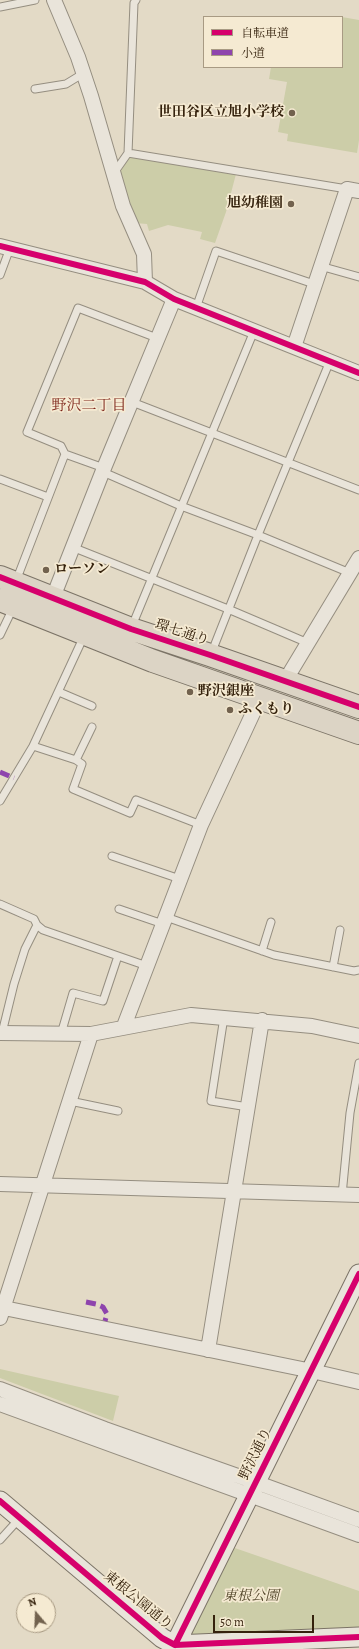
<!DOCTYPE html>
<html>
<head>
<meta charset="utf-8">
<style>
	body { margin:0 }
	#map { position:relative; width:359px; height:1649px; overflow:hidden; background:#e3dac6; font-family:Alegreya,"Noto Serif JP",serif }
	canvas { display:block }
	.legend { position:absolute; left:203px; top:16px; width:140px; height:52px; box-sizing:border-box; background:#f5ead2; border:1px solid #a89a83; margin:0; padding:5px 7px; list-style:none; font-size:12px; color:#35220d }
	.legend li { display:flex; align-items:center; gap:8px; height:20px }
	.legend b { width:20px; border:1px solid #a89a83 }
	.north { position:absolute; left:16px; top:1593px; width:40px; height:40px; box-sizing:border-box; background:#f5ead2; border:1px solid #a89a83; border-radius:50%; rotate:341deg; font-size:11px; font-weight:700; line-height:16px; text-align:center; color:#35220d }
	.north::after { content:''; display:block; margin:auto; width:14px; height:18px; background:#72624e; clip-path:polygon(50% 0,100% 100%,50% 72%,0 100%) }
	.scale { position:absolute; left:213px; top:1615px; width:101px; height:18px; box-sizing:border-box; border:2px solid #35220d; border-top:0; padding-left:5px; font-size:12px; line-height:14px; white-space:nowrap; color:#35220d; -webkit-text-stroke:3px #f5ead2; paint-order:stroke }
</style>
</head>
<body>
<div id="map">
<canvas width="359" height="1649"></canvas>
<ul class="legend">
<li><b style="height:5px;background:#d6006c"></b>自転車道</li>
<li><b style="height:5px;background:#8e44ad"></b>小道</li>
</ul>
<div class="north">N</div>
<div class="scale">50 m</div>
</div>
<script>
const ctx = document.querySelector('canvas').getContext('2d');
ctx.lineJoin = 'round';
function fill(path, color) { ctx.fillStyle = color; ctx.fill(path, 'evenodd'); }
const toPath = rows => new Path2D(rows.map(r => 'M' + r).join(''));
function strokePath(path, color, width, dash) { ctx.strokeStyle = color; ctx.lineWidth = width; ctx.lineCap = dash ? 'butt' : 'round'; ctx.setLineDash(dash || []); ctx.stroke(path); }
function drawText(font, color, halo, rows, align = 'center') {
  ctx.font = font + ' Alegreya,"Noto Serif JP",serif'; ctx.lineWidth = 3.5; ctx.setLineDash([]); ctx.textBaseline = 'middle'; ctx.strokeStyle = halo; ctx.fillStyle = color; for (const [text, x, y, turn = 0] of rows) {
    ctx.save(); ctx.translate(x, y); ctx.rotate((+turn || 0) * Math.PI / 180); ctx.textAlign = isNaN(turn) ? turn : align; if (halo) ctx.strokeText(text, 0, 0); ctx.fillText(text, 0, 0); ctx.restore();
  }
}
const green = toPath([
	[342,17,359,20,359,140,357,153,287,141,288,134,278,132,287,82,269,79,271,67,342,67],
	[129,157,236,174,226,212,215,243,200,239,202,232,168,225,149,231,147,224,135,223,118,176],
	[0,1369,119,1396,113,1421,0,1378],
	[229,1546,359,1591,359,1632,187,1635]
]);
const lane = toPath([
	[0,7,35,0],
	[35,89,66,84,84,73],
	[128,153,347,189],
	[114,173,128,153,134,3,136,0],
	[320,266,359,277],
	[0,275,10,248],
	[196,308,216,251,314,284],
	[132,402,359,490],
	[104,468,65,454,61,446,27,432,78,308,157,338],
	[103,472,181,506,258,535,350,573],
	[0,479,48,497],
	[72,547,228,609,308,643],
	[16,581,65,454],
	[132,626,254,331],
	[0,635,13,608],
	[211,654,258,535,330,361],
	[59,692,92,706],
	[33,746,76,760,82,764,73,789,130,813,136,800,201,825],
	[76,760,92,727],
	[0,801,33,746,84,636],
	[112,856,180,879],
	[0,904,34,919,37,925,43,930,147,966],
	[119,909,163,924],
	[166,917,274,955,354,971,359,970],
	[262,951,271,922],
	[333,967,340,930],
	[224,1017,211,1101,248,1107],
	[2,1033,14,984,25,949,37,925],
	[61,1034,73,993,103,1001,118,956],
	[70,1101,118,1111],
	[342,1195,350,1113,359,1063],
	[0,1540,19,1519]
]);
const street = toPath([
	[54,0,78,57,91,96,123,206,144,254,145,282],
	[0,246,145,282,174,299,359,373],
	[294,347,347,189,359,191],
	[50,605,104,468,174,299],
	[285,681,359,558],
	[124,1026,201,825,260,698],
	[0,1033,91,1034,191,1015,312,1026,359,1036],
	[0,1184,359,1195],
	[4,1308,312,1371,359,1382],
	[0,1318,91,1034],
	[208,1350,262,1020],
	[0,1389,105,1429,255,1482,359,1520],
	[0,1404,359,1535]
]);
const secondary = toPath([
	[0,1501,162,1638,175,1645,359,1637],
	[175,1645,359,1274]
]);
const primary = toPath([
	[0,577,131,629,210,655,359,707],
	[0,600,153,661,359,733]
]);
const quiet = toPath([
	[0,772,14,778],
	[86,1302,96,1304,103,1307,107,1314,105,1321]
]);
const cycleway = toPath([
	[0,246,145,282,174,299,359,373],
	[0,577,131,629,210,655,359,707],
	[0,1501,162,1638,175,1645,359,1637],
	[175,1645,359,1274]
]);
const markers = [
	[292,113,4,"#72624e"],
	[291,204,4,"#72624e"],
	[46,570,4,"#72624e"],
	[190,692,4,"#72624e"],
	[230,710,4,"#72624e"]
];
const poiNames = [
	["世田谷区立旭小学校",284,113,"right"],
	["旭幼稚園",283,204,"right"],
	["ローソン",54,570],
	["野沢銀座",198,692],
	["ふくもり",238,710]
];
const streetNames = [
	["環七通り",182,633,18],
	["野沢通り",256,1454,-64],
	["東根公園通り",138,1601,39]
];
const parkNames = [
	["東根公園",251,1597]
];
const neighbourhoodNames = [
	["野沢二丁目",89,406]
];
fill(green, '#cccda8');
strokePath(lane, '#958e80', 9);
strokePath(street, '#958e80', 16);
strokePath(secondary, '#7c7467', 21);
strokePath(primary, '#7c7467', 24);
strokePath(lane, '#e9e4da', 7);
strokePath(street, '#e9e4da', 14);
strokePath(secondary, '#e9e4da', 19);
strokePath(primary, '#dcd4c5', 22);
strokePath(quiet, '#8e44ad', 5, [10, 5]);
strokePath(cycleway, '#d6006c', 6);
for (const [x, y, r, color] of markers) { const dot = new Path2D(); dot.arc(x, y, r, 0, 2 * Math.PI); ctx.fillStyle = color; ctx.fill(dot); strokePath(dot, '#f5ead2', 1.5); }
drawText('bold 14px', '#35220d', '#f5ead2', poiNames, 'left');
drawText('14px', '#35220d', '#f5ead2', streetNames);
drawText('italic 14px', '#564a2e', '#f5ead2', parkNames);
drawText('15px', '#7a1f14', '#f5ead2', neighbourhoodNames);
</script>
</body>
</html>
